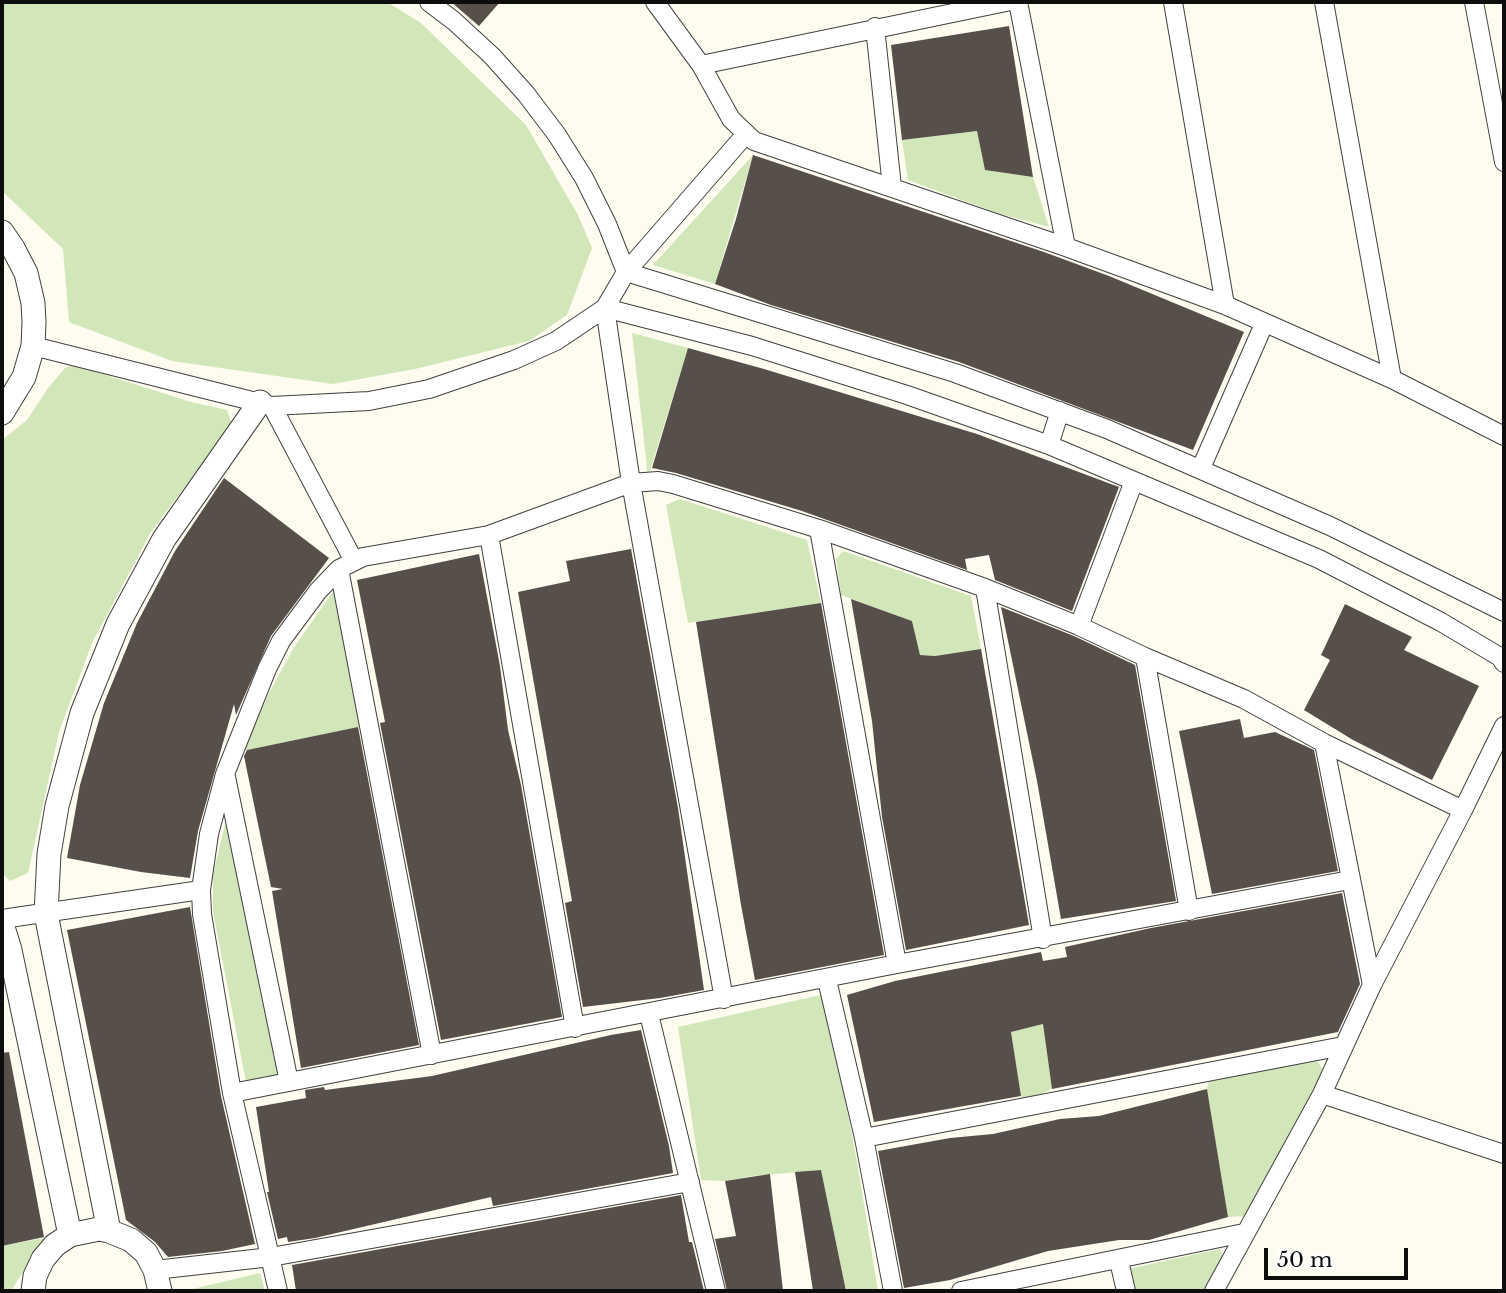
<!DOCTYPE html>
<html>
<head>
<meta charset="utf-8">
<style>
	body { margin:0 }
	#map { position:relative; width:1506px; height:1293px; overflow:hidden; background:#fefbef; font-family:"Libre Baskerville",serif }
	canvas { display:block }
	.frame { position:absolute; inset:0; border:4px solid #0d0d0d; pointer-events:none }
	.scale { position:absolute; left:1264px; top:1248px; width:144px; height:32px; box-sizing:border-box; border:4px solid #0d0d0d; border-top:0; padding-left:9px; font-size:21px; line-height:24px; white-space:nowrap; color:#0d0d0d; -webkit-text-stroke:5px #fff; paint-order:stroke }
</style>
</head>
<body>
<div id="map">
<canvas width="1506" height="1293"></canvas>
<div class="frame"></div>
<div class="scale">50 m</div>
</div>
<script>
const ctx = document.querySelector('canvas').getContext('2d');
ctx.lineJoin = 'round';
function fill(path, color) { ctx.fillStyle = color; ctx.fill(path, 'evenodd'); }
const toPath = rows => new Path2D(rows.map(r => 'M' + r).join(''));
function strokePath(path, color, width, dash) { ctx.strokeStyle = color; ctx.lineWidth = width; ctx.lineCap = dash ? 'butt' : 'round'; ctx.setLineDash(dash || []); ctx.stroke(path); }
const green = toPath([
	[2,2,387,2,421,23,526,125,578,215,592,248,567,315,529,341,415,369,333,384,172,361,69,322,63,249,2,191],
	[977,131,985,170,1033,177,1049,227,997,213,908,180,902,140],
	[753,155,715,284,653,265],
	[632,333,688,348,648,477],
	[74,365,191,402,227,410,232,424,151,532,92,643,59,732,28,873,10,881,2,873,2,440,27,420,48,388,65,368],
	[680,499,807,540,821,603,688,623,666,505],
	[843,551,971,596,981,649,935,656,920,655,912,621,841,595,836,559],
	[334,590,360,705,359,727,243,751,269,693,293,649],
	[228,812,283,1076,246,1082,213,912,213,874],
	[825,994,858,1167,878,1291,846,1291,821,1170,752,1176,725,1181,701,1180,678,1027],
	[1043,1024,1052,1089,1022,1102,1011,1032],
	[1317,1061,1324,1071,1276,1164,1245,1216,1228,1217,1207,1089,1209,1079],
	[44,1238,11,1291,2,1291,2,1246],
	[1220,1249,1225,1262,1210,1291,1129,1291,1128,1269],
	[260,1273,265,1291,184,1291]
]);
const building = toPath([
	[451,2,500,2,479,26],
	[1009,26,1033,177,985,170,977,131,902,140,891,45],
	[753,155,1044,252,1109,276,1244,332,1193,450,959,362,771,305,715,284,736,219],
	[688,348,764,369,977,434,1119,487,1072,611,995,580,989,555,965,559,967,570,802,511,676,473,652,468],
	[224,478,329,558,271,636,236,715,234,704,198,831,190,878,141,872,67,858,80,785,104,703,137,623,175,551],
	[631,549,678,808,704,990,660,998,583,1007,565,903,572,901,518,592,570,581,566,561],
	[479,554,500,666,508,730,521,785,562,1017,441,1040,380,723,385,722,357,580],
	[851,599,912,621,920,655,935,656,981,649,1029,925,906,950,882,817,872,721],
	[821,603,884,955,755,980,741,905,696,622],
	[1345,604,1412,637,1404,650,1479,686,1432,780,1353,740,1304,710,1330,660,1321,655],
	[1001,607,1074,636,1135,665,1176,901,1061,919,1037,781],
	[1240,719,1244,738,1275,732,1314,750,1338,871,1212,894,1179,731],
	[358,727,419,1045,301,1068,272,891,283,889,271,887,244,756,247,750],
	[1342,893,1360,984,1338,1032,1052,1089,1043,1024,1011,1032,1021,1096,874,1122,847,995,895,981,1041,952,1043,961,1067,957,1065,947,1151,928],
	[190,907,221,1096,255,1244,222,1251,168,1257,155,1242,126,1220,67,930],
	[641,1030,669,1146,673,1173,493,1206,491,1197,315,1238,288,1242,287,1237,278,1239,267,1192,269,1192,256,1107,306,1098,305,1090,324,1087,325,1090,432,1076,611,1035],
	[9,1052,44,1237,2,1246,2,1053],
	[1207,1089,1228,1217,1149,1240,1119,1240,1048,1251,950,1280,904,1288,878,1151,950,1138,993,1134,1060,1119,1099,1116],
	[821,1170,846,1291,813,1291,795,1172],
	[770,1174,783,1291,727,1291,715,1239,736,1236,725,1181],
	[681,1195,689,1242,692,1242,704,1291,296,1291,292,1265]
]);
const minor = toPath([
	[429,2,454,21,492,56,526,94,557,135,584,178,607,224,626,272],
	[655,2,701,65,731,119,754,141,1066,247,1225,305,1392,379,1504,436],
	[1018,2,1066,247],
	[1173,2,1225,305],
	[1324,2,1392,379],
	[1474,2,1504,162],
	[875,27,892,187],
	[701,65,1006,2],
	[626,272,955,373,1107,429,1330,526,1504,612],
	[605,308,752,346,907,395,1049,445,1319,559,1441,622,1500,657,1504,663],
	[605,308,631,483,724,999],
	[33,346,272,406,369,401,429,389,514,360,556,341,605,308,626,272,745,135],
	[272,406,354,561],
	[1049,445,1060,411],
	[1201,468,1264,324],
	[819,529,897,964],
	[489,535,575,1028],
	[339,569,432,1055],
	[985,588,1043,939],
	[1079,626,1134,481],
	[1145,657,1189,911],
	[1324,743,1372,985],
	[226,777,289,1082],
	[2,919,201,890],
	[827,980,864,1138,893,1291],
	[649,1014,716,1291],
	[232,1093,897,964,1350,880],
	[1322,1094,1504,1154],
	[864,1138,1343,1046],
	[1119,1261,1126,1291],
	[155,1270,271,1257,690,1182],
	[278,1291,232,1093,202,914,201,890,209,834,225,774,267,669,281,641,318,591,339,569,363,557,489,535,631,483,658,481,673,484,819,529,985,588,1079,626,1145,657,1244,699,1324,743,1463,810],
	[961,1291,1244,1233],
	[1214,1291,1322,1094,1372,985,1463,810,1504,726]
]);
const tertiary = toPath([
	[2,232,13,248,26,273,33,303,34,322,33,346,24,377,2,413],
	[2,924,10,950,70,1235],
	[109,1231,46,914,49,854,57,806,82,713,118,624,164,539,260,402],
	[33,1291,35,1276,43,1259,55,1245,70,1235,99,1229,109,1231,131,1240,146,1253,155,1270,160,1291]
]);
fill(green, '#d1e7ba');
fill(building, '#564f4a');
strokePath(minor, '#404040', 20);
strokePath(tertiary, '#404040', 25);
strokePath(minor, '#fff', 18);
strokePath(tertiary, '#fff', 23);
</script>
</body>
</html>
